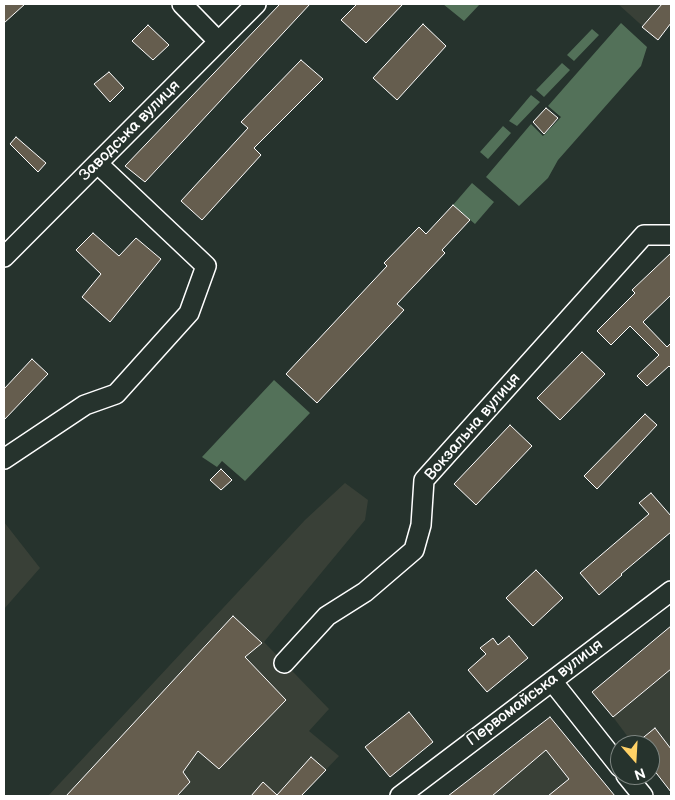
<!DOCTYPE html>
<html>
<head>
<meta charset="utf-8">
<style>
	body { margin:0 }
	#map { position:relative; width:675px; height:800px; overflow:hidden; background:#26332d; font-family:"Balsamiq Sans",sans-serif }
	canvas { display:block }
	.frame { position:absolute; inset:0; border:5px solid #fff; pointer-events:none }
	.north { position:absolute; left:610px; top:735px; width:50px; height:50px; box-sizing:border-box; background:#26332d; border:1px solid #7d8581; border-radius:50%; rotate:161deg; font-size:14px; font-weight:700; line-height:20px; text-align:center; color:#fff }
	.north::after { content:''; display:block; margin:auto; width:18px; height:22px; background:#ffd166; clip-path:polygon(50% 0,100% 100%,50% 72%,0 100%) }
</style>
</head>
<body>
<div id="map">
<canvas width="675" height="800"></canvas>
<div class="frame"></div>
<div class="north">N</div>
</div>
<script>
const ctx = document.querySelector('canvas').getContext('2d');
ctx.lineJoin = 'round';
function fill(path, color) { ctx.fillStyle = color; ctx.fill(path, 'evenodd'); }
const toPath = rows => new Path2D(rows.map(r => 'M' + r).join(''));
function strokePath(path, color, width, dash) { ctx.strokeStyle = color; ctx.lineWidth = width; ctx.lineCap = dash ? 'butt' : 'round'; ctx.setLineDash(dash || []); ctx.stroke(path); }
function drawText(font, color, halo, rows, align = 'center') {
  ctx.font = font + ' "Balsamiq Sans",sans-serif'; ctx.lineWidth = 4; ctx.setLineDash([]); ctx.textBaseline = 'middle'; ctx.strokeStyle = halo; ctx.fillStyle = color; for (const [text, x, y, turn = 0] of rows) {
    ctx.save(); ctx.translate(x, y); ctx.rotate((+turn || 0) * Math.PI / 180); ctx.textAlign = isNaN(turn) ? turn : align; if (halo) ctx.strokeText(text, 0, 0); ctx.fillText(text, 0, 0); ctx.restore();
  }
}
const built = toPath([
	[618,4,671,4,671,23,658,40],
	[345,483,368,500,365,520,264,642,329,709,309,731,339,756,301,796,48,796,305,520],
	[4,522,40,568,4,609],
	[671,669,671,749,655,728,634,745,613,717],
	[546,750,569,779,553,793,555,796,448,796,475,775,492,796]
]);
const green = toPath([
	[443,4,480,4,464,21],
	[621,23,647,47,641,66,558,160,548,178,519,206,486,177,531,124,543,136,561,117,548,106],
	[592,29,599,35,574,61,567,55],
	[562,63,570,70,544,97,536,90],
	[531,95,540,102,517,126,509,121],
	[503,126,511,133,488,159,480,152],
	[472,183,494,202,475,224,453,205],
	[274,380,310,413,245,481,222,461,217,467,202,457]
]);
const building = toPath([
	[4,4,25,4,4,23,4,4],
	[280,4,310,4,145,182,125,166,280,4],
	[357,4,403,4,366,43,341,20,357,4],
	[662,4,671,4,671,23,658,40,642,27,662,4],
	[423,24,446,46,397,100,373,78,423,24],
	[148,25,169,45,153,60,132,41,148,25],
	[301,60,323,79,254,148,261,155,202,220,181,201,248,128,241,122,301,60],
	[109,72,124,88,110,102,94,84,109,72],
	[546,108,558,118,544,134,533,122,546,108],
	[16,137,46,163,38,172,10,144,16,137],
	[453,205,470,220,442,250,445,253,397,304,404,310,317,403,286,374,387,266,384,263,419,227,426,234,453,205],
	[93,233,119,256,136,238,161,259,110,322,82,297,101,274,76,250,93,233],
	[671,253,671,295,643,322,667,347,671,343,671,368,669,366,647,386,637,376,659,355,630,326,611,345,597,331,635,293,632,290,671,253],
	[582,352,605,374,560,420,537,398,582,352],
	[32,359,48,374,4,420,4,389,32,359],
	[645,414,657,425,597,489,584,476,645,414],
	[510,425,532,446,476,505,454,484,510,425],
	[221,469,232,480,221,490,210,480,221,469],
	[651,493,671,516,671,532,621,574,622,575,599,595,580,573,649,514,639,503,651,493],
	[536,570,563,598,533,626,506,598,536,570],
	[233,616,262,643,245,657,286,700,219,769,198,751,183,772,190,782,177,796,66,796,233,616],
	[671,626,671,669,613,717,592,692,671,626],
	[509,636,528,658,487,692,468,670,486,654,480,648,493,638,498,645,509,636],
	[409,712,433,742,390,777,365,747,409,712],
	[550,717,615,796,548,796,569,779,546,750,492,796,448,796,550,717],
	[655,728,671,749,671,792,650,765,650,745,634,745,655,728],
	[311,757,326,770,301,796,251,796,263,782,277,795,311,757]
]);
const minor = toPath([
	[182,4,218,41],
	[4,257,256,4],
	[4,459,85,405,116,394,189,313,206,266,98,164],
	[284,663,327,616,365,592,414,550,421,525,424,480,644,235,671,235],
	[552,681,620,767],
	[626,775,643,796],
	[400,796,671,591]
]);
const streetNames = [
	["Заводська вулиця",130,131,-45],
	["Вокзальна вулиця",473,427,-49],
	["Первомайська вулиця",535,693,-37]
];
fill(built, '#394037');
fill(green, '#537159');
fill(building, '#655d4e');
strokePath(building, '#fff', 1);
strokePath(minor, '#fff', 22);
strokePath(minor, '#26332d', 19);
drawText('16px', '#fff', '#26332d', streetNames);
</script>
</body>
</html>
